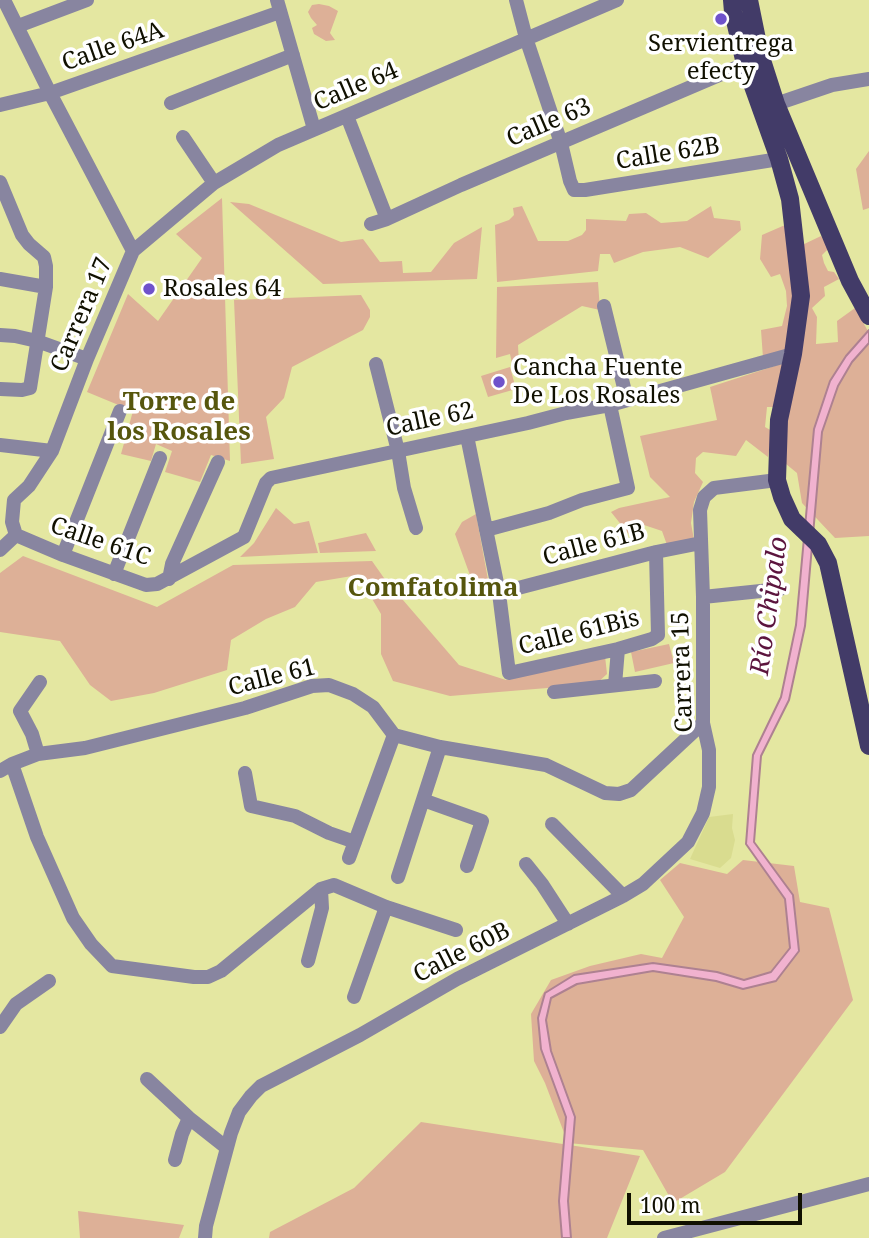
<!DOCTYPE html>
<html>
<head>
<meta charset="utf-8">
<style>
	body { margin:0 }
	#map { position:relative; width:869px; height:1238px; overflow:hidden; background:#e4e7a1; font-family:"Noto Serif",serif }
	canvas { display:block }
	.scale { position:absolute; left:627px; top:1193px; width:175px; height:32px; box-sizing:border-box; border:4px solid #101000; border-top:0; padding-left:9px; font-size:21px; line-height:24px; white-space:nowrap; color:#101000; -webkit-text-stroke:5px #fff; paint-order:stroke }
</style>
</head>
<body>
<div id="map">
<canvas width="869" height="1238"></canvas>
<div class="scale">100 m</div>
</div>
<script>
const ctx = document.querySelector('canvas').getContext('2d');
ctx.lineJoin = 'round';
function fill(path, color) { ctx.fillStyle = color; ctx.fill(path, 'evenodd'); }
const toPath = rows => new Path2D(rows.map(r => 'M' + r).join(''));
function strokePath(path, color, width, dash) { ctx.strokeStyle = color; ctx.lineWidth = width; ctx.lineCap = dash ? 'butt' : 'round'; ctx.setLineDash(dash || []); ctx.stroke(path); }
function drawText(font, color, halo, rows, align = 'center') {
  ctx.font = font + ' "Noto Serif",serif'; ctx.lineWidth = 7; ctx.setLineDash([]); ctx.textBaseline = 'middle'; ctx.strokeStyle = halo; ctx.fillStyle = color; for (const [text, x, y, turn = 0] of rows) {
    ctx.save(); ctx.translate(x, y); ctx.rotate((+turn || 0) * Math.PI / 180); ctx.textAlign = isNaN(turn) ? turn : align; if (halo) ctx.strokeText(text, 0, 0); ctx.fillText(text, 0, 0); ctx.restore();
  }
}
const built = toPath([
	[733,814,732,828,735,840,731,858,720,868,690,859,709,817]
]);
const green = toPath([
	[319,4,329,6,338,11,330,33,335,40,326,41,314,34,312,28,317,25,311,18,308,12,312,5],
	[869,151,869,208,863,210,856,169],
	[222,198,230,461,211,455,200,482,165,472,172,451,156,444,151,461,121,454,133,411,87,392,128,294,158,321,202,258,176,234],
	[230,202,249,204,341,242,363,239,380,262,402,261,403,273,431,272,454,243,482,227,477,279,323,284],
	[522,206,538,241,568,241,582,235,586,230,586,219,626,221,629,214,646,213,661,223,687,221,711,206,714,218,740,221,741,230,708,258,680,247,643,252,614,263,610,254,600,254,598,271,497,282,495,225,509,220,514,215,513,208],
	[785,225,795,286,791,350,763,358,761,330,782,326,787,306,786,291,780,274,771,277,760,259,762,235],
	[821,236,829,248,822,255,824,263,828,271,834,272,839,279,824,287,825,296,812,308,817,317,816,344,838,342,837,321,855,308,869,333,869,536,835,538,802,503,797,473,786,464,785,419,798,247],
	[598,282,600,310,582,306,518,345,519,365,513,368,510,354,496,358,497,287],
	[361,295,370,310,370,317,363,330,292,367,284,398,266,417,274,459,241,464,234,300],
	[787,362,778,407,767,407,765,427,772,431,768,457,746,440,736,456,703,452,696,458,695,473,703,482,694,502,691,523,694,540,667,545,662,531,644,525,631,537,611,512,619,508,670,497,650,477,640,436,717,420,710,387],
	[510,367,516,389,488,397,481,376],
	[276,508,294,524,309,521,318,553,240,557,254,543],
	[476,514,489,585,475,589,455,534,462,522],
	[366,533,376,551,320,553,318,543],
	[23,556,157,607,233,565,372,561,384,578,459,665,506,680,574,661,605,656,607,674,596,684,450,696,393,681,381,654,381,614,358,575,316,582,295,607,266,619,231,640,227,670,154,693,111,701,90,685,60,641,0,632,0,573],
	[669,644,674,663,635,672,631,652],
	[743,860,794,866,800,902,829,908,853,1000,725,1172,673,1203,643,1150,568,1143,545,1083,534,1061,531,1014,551,980,590,966,641,954,662,958,684,917,660,880,680,863,727,874],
	[421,1122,640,1156,607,1238,269,1238,270,1232,354,1188],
	[78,1211,184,1225,179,1238,80,1238]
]);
const water = toPath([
	[869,330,869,343,852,362,838,386,822,432,805,626,789,700,761,756,754,842,793,895,799,951,776,981,743,989,716,981,653,971,577,984,551,998,546,1020,551,1051,575,1117,568,1201,571,1238,562,1238,559,1201,566,1117,541,1049,538,1018,545,993,574,975,653,963,717,972,744,980,771,972,790,948,785,899,746,844,753,755,781,697,796,625,814,429,830,381,846,356,869,330]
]);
const minor = toPath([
	[4,0,50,93,133,251],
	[277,0,314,129],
	[516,0,526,38,561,143,570,181,574,190,585,190,779,159],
	[18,26,87,0],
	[171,103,293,55],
	[776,104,832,85,869,79],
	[0,105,50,93,280,12],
	[347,116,387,219],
	[183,137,214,183],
	[0,182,22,235,29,244,44,257,46,266,46,287,30,388,22,390,0,389],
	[371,224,387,219,461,185,745,64],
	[0,279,46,287],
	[604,306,627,400],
	[0,335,15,336,37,341,87,359],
	[376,364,398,451,404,488,416,528],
	[467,436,499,593,509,673,618,649,652,639,658,635,656,552],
	[0,445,52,451],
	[486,530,549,513,582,500,628,488,610,405],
	[16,535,12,522,14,500,29,486,52,451,87,359,133,251,214,183,278,145,617,0],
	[16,535,63,555,146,585,157,584,244,537,266,483,271,478,528,423,566,413,610,405,793,354],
	[0,550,16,535],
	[63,555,120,411],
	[114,574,160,458],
	[169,579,172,564,218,462],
	[499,593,656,552,701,543],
	[703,597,780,589],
	[615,685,618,649],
	[554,692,655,681],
	[38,754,32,734,20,711,40,682],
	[12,764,37,837,73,918,91,944,112,966,194,977,208,977,221,971,321,889,334,885,386,907,456,930],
	[0,771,12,764,38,754,85,748,245,708,312,686,329,685,353,694,373,707,394,735,440,747,546,765,605,793,619,794,631,790,703,723],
	[245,773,251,806,295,816,329,833,355,842],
	[423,800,482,821,467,866],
	[552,824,623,896],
	[349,858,394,735],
	[526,864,542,884,568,924],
	[398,877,440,747],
	[308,961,322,908,321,889],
	[354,997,386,907],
	[0,1027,16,1004,49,981],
	[147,1079,189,1118,227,1148],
	[175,1160,182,1134,189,1118],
	[205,1238,206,1226,231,1133,239,1112,251,1096,261,1086,360,1035,457,979,623,896,643,884,688,842,703,813,709,787,709,750,703,723,703,597,700,510,704,497,714,488,777,480],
	[664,1238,869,1184]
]);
const primary = toPath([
	[732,0,733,12,745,64,779,159,790,199,801,296,793,354,779,420,777,480,782,497,792,519,818,544,828,563,869,746],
	[749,0,760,54,776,104,850,281,869,316]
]);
const markers = [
	[721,19,7,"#6f52cb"],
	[149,289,7,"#6f52cb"],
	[499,382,7,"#6f52cb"]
];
const poiNames = [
	["Servientrega",721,44,"center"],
	["efecty",721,72,"center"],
	["Rosales 64",163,289],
	["Cancha Fuente",513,368],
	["De Los Rosales",513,396]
];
const streetNames = [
	["Calle 64A",113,47,-19],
	["Calle 64",356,87,-23],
	["Calle 63",549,123,-23],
	["Calle 62B",668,154,-9],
	["Carrera 17",82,315,-67],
	["Calle 62",430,420,-12],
	["Calle 61C",100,542,19],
	["Calle 61B",594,545,-15],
	["Calle 61Bis",579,633,-14],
	["Carrera 15",683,672,-92],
	["Calle 61",272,678,-14],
	["Calle 60B",462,953,-27]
];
const neighbourhoodNames = [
	["Torre de",179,403],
	["los Rosales",179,433],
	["Comfatolima",433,589]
];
const waterNames = [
	["Río Chipalo",770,606,-82]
];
fill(built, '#d9dc8f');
fill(green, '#ddb097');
fill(water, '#f1b2cf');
strokePath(water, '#ae8191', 2);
strokePath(minor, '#8885a0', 14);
strokePath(primary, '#423b68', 18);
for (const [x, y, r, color] of markers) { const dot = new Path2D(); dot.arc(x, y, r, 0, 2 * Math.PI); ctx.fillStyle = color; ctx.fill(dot); strokePath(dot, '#fff', 2.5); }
drawText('24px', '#101000', '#fff', poiNames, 'left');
drawText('24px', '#101000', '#fff', streetNames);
drawText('bold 26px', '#56560d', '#fff', neighbourhoodNames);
drawText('italic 26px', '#5b143d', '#fff', waterNames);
</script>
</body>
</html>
